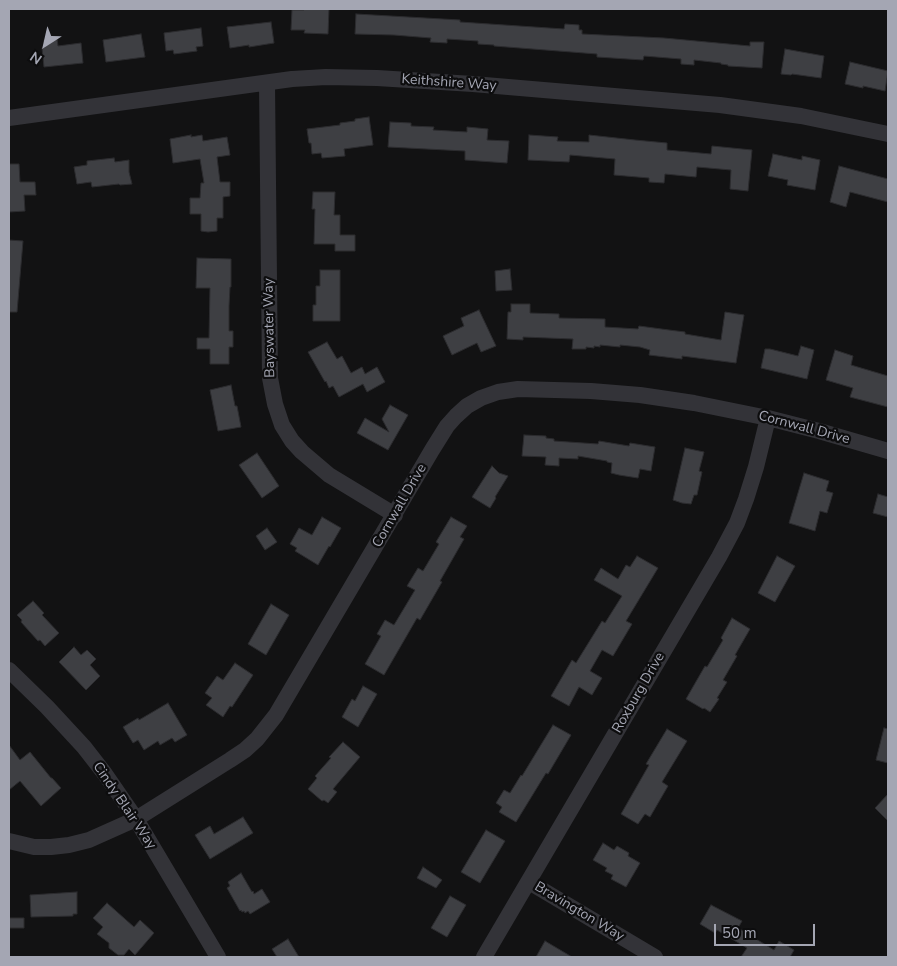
<!DOCTYPE html>
<html>
<head>
<meta charset="utf-8">
<style>
	body { margin:0 }
	#map { position:relative; width:897px; height:966px; overflow:hidden; background:#121213; font-family:"Nunito Sans",sans-serif }
	canvas { display:block }
	.frame { position:absolute; inset:0; border:10px solid #a4a6b3; pointer-events:none }
	.north { position:absolute; left:20px; top:20px; width:50px; height:50px; -webkit-text-stroke:4px #0d0d0e; paint-order:stroke; rotate:215deg; font-size:14px; font-weight:700; line-height:20px; text-align:center; color:#a4a6b3 }
	.north::after { content:''; display:block; margin:auto; width:18px; height:22px; background:#a4a6b3; clip-path:polygon(50% 0,100% 100%,50% 72%,0 100%) }
	.scale { position:absolute; left:714px; top:924px; width:101px; height:22px; box-sizing:border-box; border:2px solid #a4a6b3; border-top:0; padding-left:6px; font-size:15px; line-height:18px; white-space:nowrap; color:#a4a6b3; -webkit-text-stroke:4px #0d0d0e; paint-order:stroke }
</style>
</head>
<body>
<div id="map">
<canvas width="897" height="966"></canvas>
<div class="frame"></div>
<div class="north">N</div>
<div class="scale">50 m</div>
</div>
<script>
const ctx = document.querySelector('canvas').getContext('2d');
ctx.lineJoin = 'round';
function fill(path, color) { ctx.fillStyle = color; ctx.fill(path, 'evenodd'); }
const toPath = rows => new Path2D(rows.map(r => 'M' + r).join(''));
function strokePath(path, color, width, dash) { ctx.strokeStyle = color; ctx.lineWidth = width; ctx.lineCap = dash ? 'butt' : 'round'; ctx.setLineDash(dash || []); ctx.stroke(path); }
function drawText(font, color, halo, rows, align = 'center') {
  ctx.font = font + ' "Nunito Sans",sans-serif'; ctx.lineWidth = 4.5; ctx.setLineDash([]); ctx.textBaseline = 'middle'; ctx.strokeStyle = halo; ctx.fillStyle = color; for (const [text, x, y, turn = 0] of rows) {
    ctx.save(); ctx.translate(x, y); ctx.rotate((+turn || 0) * Math.PI / 180); ctx.textAlign = isNaN(turn) ? turn : align; if (halo) ctx.strokeText(text, 0, 0); ctx.fillText(text, 0, 0); ctx.restore();
  }
}
const building = toPath([
	[304,9,329,9,328,34,304,33,305,30,291,30,292,10,304,10,304,9],
	[356,14,460,20,460,22,564,29,565,24,579,25,579,30,582,30,582,34,664,38,750,46,750,42,764,42,762,68,728,66,728,65,721,64,721,63,694,60,694,65,681,64,681,59,644,56,643,60,597,57,597,54,494,46,494,45,478,44,478,41,447,39,447,43,430,42,431,38,394,35,355,34,356,14],
	[271,22,274,43,249,47,249,45,230,48,227,27,271,22],
	[201,28,203,46,196,47,197,51,174,54,173,50,166,51,164,33,201,28],
	[141,34,145,57,106,62,103,40,141,34],
	[57,39,58,46,81,43,83,63,44,67,42,48,45,47,44,40,57,39],
	[785,49,824,56,821,78,792,74,791,75,781,74,785,49],
	[850,62,888,71,885,91,863,86,863,88,845,84,850,62],
	[369,117,373,145,344,149,345,156,322,158,321,153,312,154,311,143,309,143,307,129,340,125,340,123,355,121,355,119,369,117],
	[390,122,411,123,411,126,434,127,433,130,467,132,467,127,488,129,487,140,509,141,507,163,465,160,465,151,388,147,390,122],
	[191,135,191,137,202,135,203,141,227,137,230,155,217,157,220,182,230,182,230,196,223,197,223,218,217,218,217,231,208,232,201,231,201,214,190,214,190,198,200,198,201,183,204,183,200,159,173,163,170,139,191,135],
	[529,135,558,137,557,141,589,142,589,135,635,140,667,143,667,150,711,154,712,146,752,150,748,191,730,189,731,170,697,167,696,177,665,174,664,183,649,182,649,178,614,175,615,159,570,155,569,162,528,160,529,135],
	[773,154,802,160,802,156,820,160,815,190,787,185,788,180,768,176,773,154],
	[114,158,115,162,129,160,129,172,132,184,120,185,119,184,92,187,91,182,77,184,74,167,87,165,87,161,114,158],
	[9,164,19,164,20,182,35,182,36,195,24,195,25,211,9,212,9,164],
	[839,166,888,179,888,202,850,192,846,207,830,202,839,166],
	[313,192,335,192,334,215,340,215,340,235,355,235,355,251,335,251,335,244,314,244,315,209,312,209,313,192],
	[9,240,23,241,17,312,9,312,9,240],
	[197,258,231,259,231,287,230,287,229,306,229,331,233,331,233,347,229,347,229,364,210,364,210,349,197,349,197,338,209,338,210,288,196,288,197,258],
	[510,269,512,290,496,291,495,271,510,269],
	[320,270,340,270,340,321,313,321,313,305,316,305,316,286,320,286,320,270],
	[511,304,530,304,530,313,559,314,559,318,605,319,605,327,638,329,639,326,669,330,685,332,685,334,721,340,725,312,744,315,736,363,682,356,682,359,649,355,650,350,640,347,620,345,620,347,600,345,600,347,594,346,594,348,586,347,586,349,572,349,573,339,523,337,523,340,507,339,508,312,511,312,511,304],
	[479,310,496,346,481,352,477,343,452,355,443,336,464,326,461,318,479,310],
	[327,342,337,359,342,356,351,373,362,367,365,374,377,367,385,382,367,392,363,384,339,397,333,386,329,388,326,381,325,382,308,352,327,342],
	[801,346,814,350,807,379,761,368,765,349,770,349,798,356,801,346],
	[835,350,853,356,851,365,888,376,888,407,850,397,853,388,826,380,835,350],
	[231,385,235,406,237,406,241,427,218,431,210,390,231,385],
	[390,405,408,415,388,450,357,433,365,418,389,432,382,419,390,405],
	[524,435,546,436,546,438,554,439,554,441,598,444,599,441,629,446,630,443,655,447,651,471,640,469,638,478,619,475,611,473,612,463,607,462,607,461,578,456,578,459,559,458,559,466,545,465,546,457,522,456,524,435],
	[685,448,704,452,699,471,702,472,697,495,694,495,691,504,682,503,673,500,685,448],
	[257,453,279,486,262,498,239,465,257,453],
	[492,466,499,473,508,476,495,497,496,498,490,508,472,497,492,466],
	[804,473,829,481,826,491,833,493,827,513,820,511,815,531,789,523,804,473],
	[878,494,888,497,888,517,873,513,878,494],
	[322,517,341,528,330,547,329,546,318,565,295,551,297,548,290,544,299,528,312,535,322,517],
	[451,517,467,526,460,537,464,539,440,581,442,582,420,620,417,618,384,675,365,664,381,636,377,634,385,620,394,625,415,590,407,586,418,568,423,571,439,544,436,542,451,517],
	[267,528,277,542,265,550,256,536,267,528],
	[637,556,658,568,626,621,632,624,613,656,602,650,590,671,602,678,592,695,579,687,569,706,551,696,572,660,576,663,602,621,605,623,622,596,594,580,601,568,618,579,626,565,630,567,637,556],
	[777,556,795,566,775,602,758,593,777,556],
	[33,601,44,613,42,615,59,633,45,646,40,640,38,641,21,622,22,620,17,615,33,601],
	[271,604,289,615,266,655,248,644,271,604],
	[732,618,750,629,735,655,737,656,723,680,727,682,717,698,719,699,710,712,704,708,703,709,686,699,705,666,707,667,723,640,721,638,732,618],
	[74,647,81,655,87,650,96,659,90,665,100,676,86,690,59,662,74,647],
	[235,663,253,675,232,707,230,706,223,717,206,705,212,698,205,693,217,676,223,680,235,663],
	[363,686,377,694,358,727,342,717,352,699,355,701,363,686],
	[168,703,187,735,175,742,172,738,160,745,158,741,144,750,138,740,133,743,123,727,138,718,139,720,168,703],
	[553,725,571,735,548,774,546,773,516,822,499,812,502,807,496,803,504,790,510,793,521,775,522,776,553,725],
	[884,728,888,729,888,763,876,760,884,728],
	[667,729,687,741,662,782,668,786,650,817,645,814,638,824,621,814,649,765,646,764,667,729],
	[343,742,360,757,333,789,337,792,328,803,324,800,322,801,308,789,317,778,315,776,331,758,329,757,343,742],
	[9,745,20,760,30,752,51,778,52,778,61,788,41,806,20,781,9,790,9,745],
	[888,794,888,821,875,808,888,794],
	[243,817,253,833,210,859,195,835,210,826,214,834,243,817],
	[486,830,505,841,480,883,461,872,486,830],
	[603,843,614,850,617,846,629,853,628,856,640,863,626,887,611,879,613,875,605,871,607,868,593,860,603,843],
	[423,867,442,880,436,888,417,878,423,867],
	[241,873,252,892,253,891,254,894,262,889,270,902,250,914,248,911,245,913,244,911,242,912,241,910,240,911,227,888,230,886,228,882,241,873],
	[77,892,77,914,73,914,73,916,31,917,30,895,77,892],
	[450,896,466,905,447,937,431,928,450,896],
	[107,903,134,927,140,920,154,933,135,955,129,949,124,955,118,955,109,948,109,943,97,934,103,927,93,918,107,903],
	[711,905,742,921,738,928,774,950,779,941,794,950,790,957,741,957,747,948,717,930,715,933,700,924,711,905],
	[9,918,24,918,24,928,9,928,9,918],
	[288,939,299,957,277,957,272,949,288,939],
	[545,941,572,957,536,957,545,941]
]);
const street = toPath([
	[267,83,270,378,275,404,282,425,292,441,302,452,329,475,395,515],
	[9,118,292,79,326,77,377,78,473,84,720,105,801,116,888,134],
	[9,670,47,707,84,747,105,774,136,819,218,957],
	[9,841,34,847,51,847,69,845,89,840,136,819,230,760,245,750,257,739,276,715,432,450,447,426,456,416,467,406,481,398,498,392,518,389,591,391,640,395,694,403,768,418,819,431,888,451],
	[529,882,655,957],
	[484,957,719,557,737,523,746,499,756,467,768,418]
]);
const streetNames = [
	["Keithshire Way",449,83,4],
	["Bayswater Way",270,328,-91],
	["Cornwall Drive",804,428,15],
	["Cornwall Drive",400,506,-60],
	["Roxburg Drive",639,693,-60],
	["Cindy Blair Way",124,806,56],
	["Bravington Way",579,912,31]
];
fill(building, '#3e3f43');
strokePath(building, '#2c2c2f', 1);
strokePath(street, '#333338', 16);
drawText('14px', '#a4a6b3', '#0d0d0e', streetNames);
</script>
</body>
</html>
